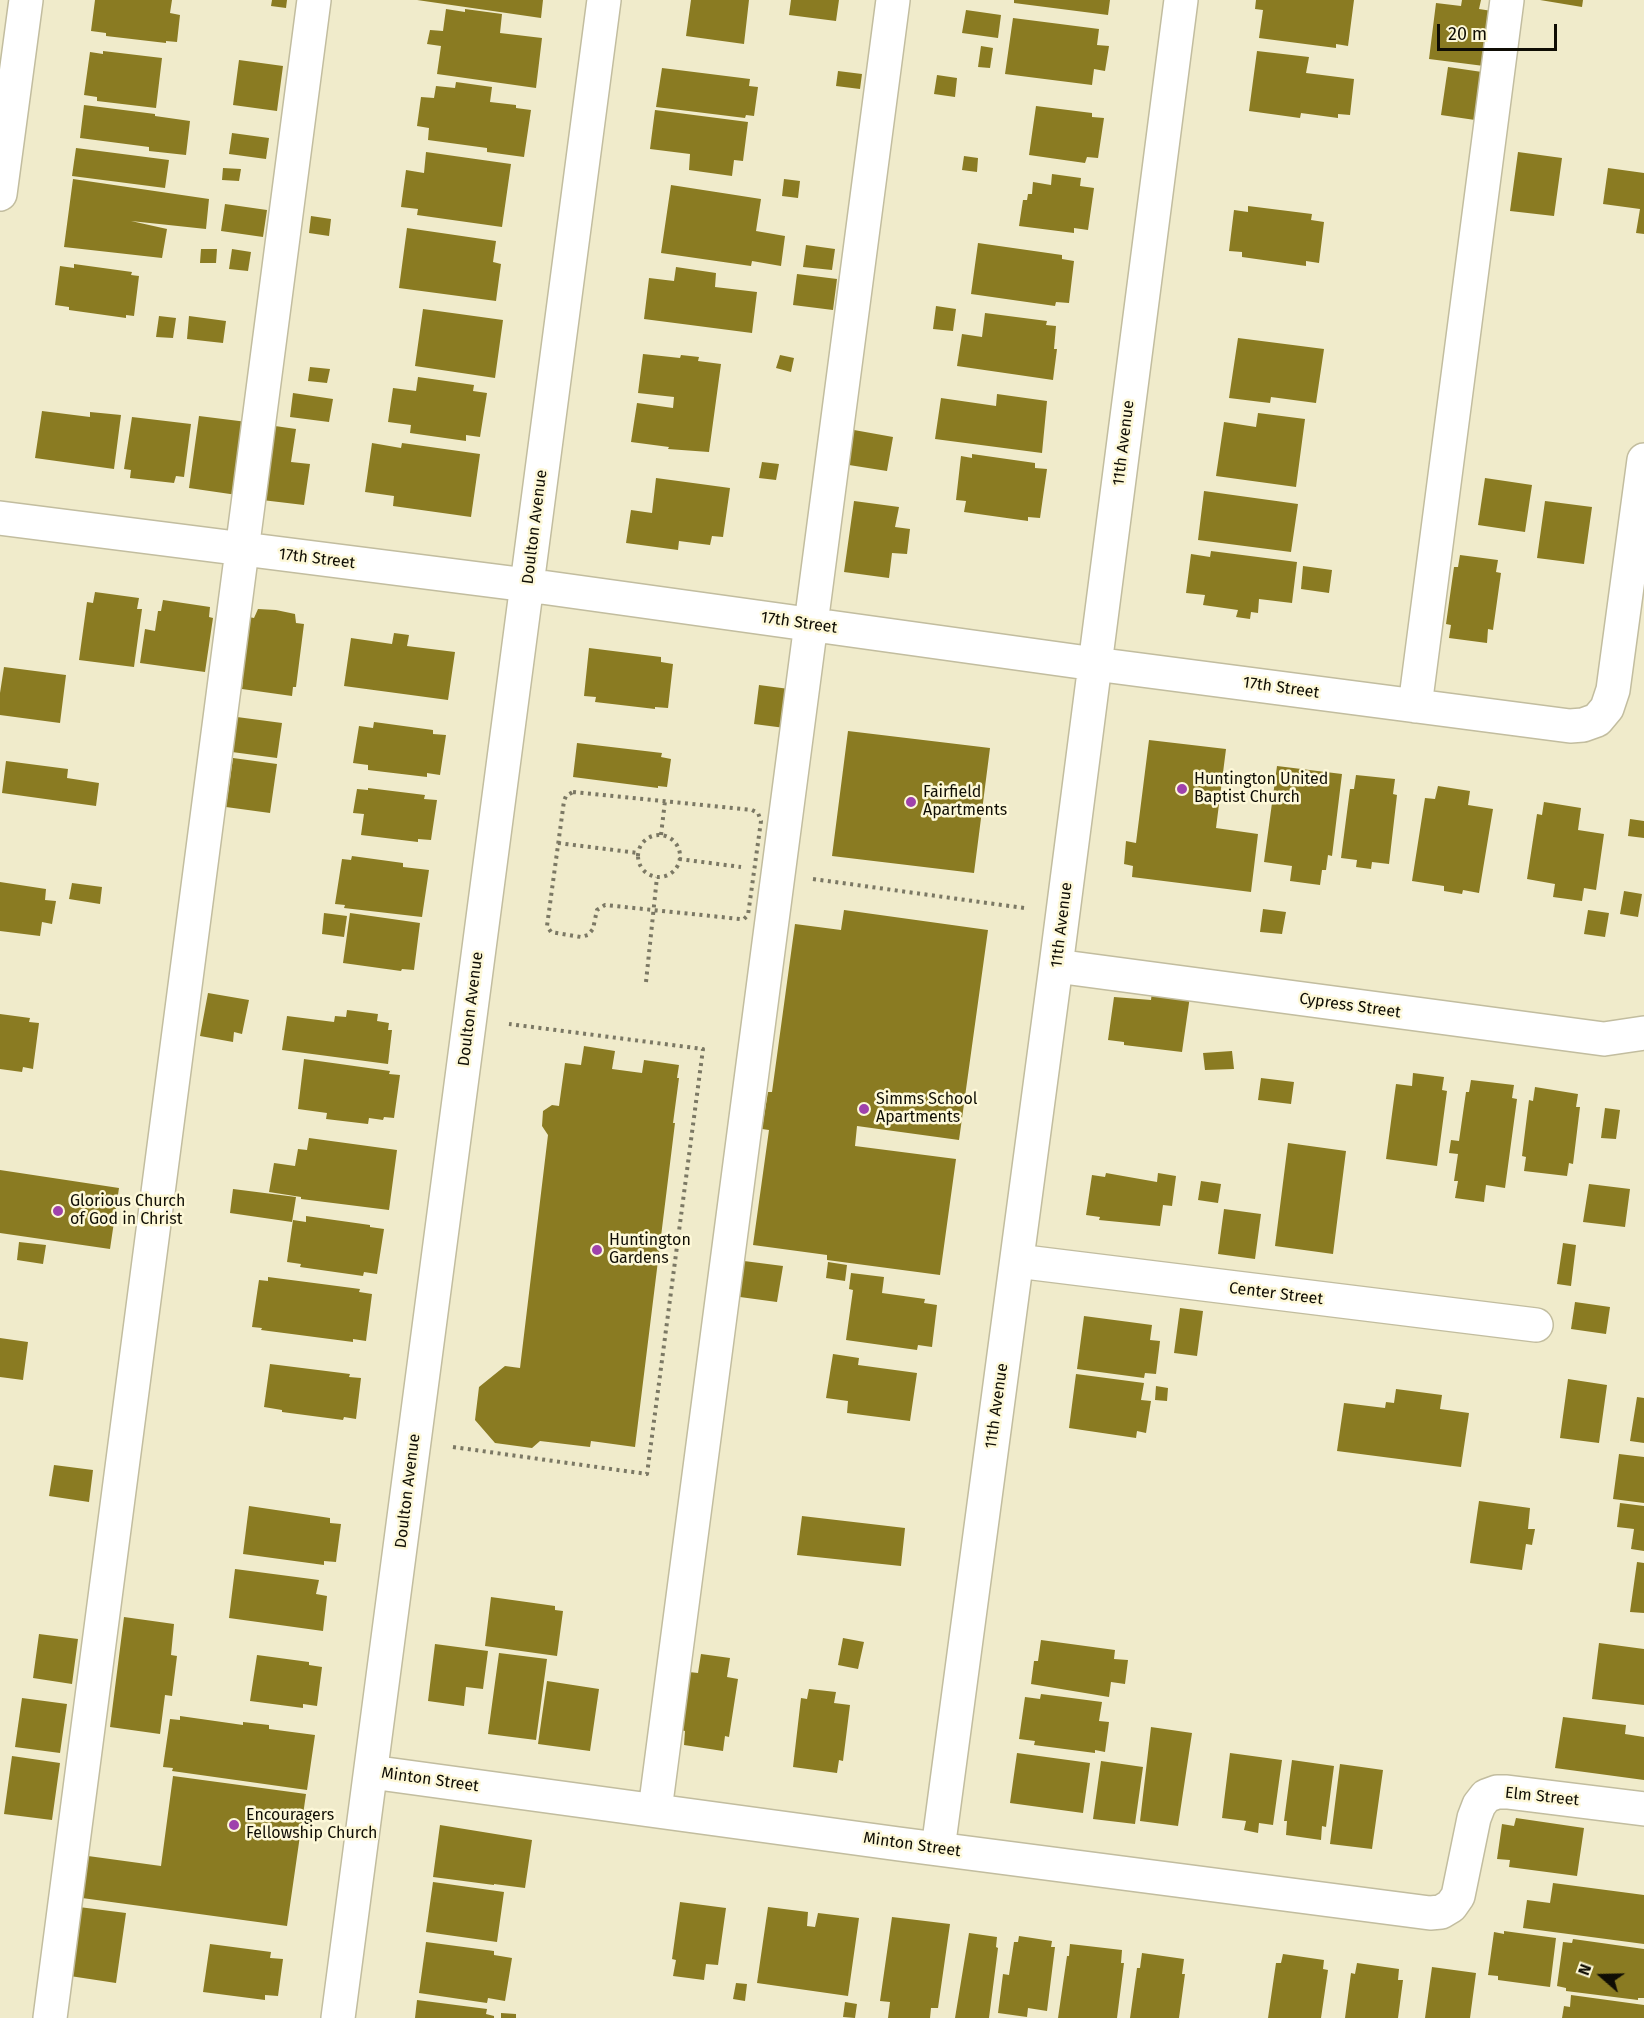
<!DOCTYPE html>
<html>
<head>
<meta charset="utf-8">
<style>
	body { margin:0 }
	#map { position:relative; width:1644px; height:2018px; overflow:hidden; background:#f0ebcb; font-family:"Fira Sans",sans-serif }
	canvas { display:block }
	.north { position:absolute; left:1572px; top:1946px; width:60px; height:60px; -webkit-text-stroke:4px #fdf8d8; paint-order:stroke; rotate:290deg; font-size:16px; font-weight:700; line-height:24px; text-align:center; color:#0f0d04 }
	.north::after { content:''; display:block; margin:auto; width:21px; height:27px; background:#0f0d04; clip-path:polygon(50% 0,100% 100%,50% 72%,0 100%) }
	.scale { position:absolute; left:1437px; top:24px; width:120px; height:27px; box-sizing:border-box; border:3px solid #0f0d04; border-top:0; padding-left:8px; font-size:18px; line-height:21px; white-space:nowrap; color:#0f0d04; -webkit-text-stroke:4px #fdf8d8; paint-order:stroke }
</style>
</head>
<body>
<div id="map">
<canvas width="1644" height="2018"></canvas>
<div class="north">N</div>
<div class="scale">20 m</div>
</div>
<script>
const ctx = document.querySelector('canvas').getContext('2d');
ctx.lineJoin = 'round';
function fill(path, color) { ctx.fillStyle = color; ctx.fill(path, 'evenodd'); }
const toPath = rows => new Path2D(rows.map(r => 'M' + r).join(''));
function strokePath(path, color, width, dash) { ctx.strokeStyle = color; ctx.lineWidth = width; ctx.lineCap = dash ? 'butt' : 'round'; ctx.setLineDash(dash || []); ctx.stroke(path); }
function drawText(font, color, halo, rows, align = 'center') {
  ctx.font = font + ' "Fira Sans",sans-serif'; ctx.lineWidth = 5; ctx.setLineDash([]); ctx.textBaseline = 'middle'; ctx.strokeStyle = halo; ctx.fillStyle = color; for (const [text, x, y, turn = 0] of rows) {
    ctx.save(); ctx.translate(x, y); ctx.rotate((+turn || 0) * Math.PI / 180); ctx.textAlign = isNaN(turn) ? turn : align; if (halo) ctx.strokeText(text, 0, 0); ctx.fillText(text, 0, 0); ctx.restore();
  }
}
const building = toPath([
	[95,0,172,0,170,13,180,15,177,42,166,41,166,43,106,36,106,33,91,31],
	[272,0,287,0,286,8,271,6],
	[417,0,543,0,541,18],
	[691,0,749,0,744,44,686,36],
	[791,0,839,0,836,21,789,15],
	[1014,0,1110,0,1108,15,1014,3],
	[1256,0,1354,0,1348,46,1336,44,1336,48,1259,38,1263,10,1255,9],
	[1462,0,1481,0,1479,9,1492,11,1484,66,1429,59,1436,3,1461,6],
	[1540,0,1583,0,1582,7],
	[446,9,465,12,465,9,502,14,500,33,542,38,536,88,437,74,441,46,427,44,430,30,443,31],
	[966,10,1001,15,998,38,962,33],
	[1013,18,1099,29,1097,45,1109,46,1105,71,1094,69,1092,85,1005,74],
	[981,46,993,48,990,68,978,67],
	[103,51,162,58,156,108,97,101,97,97,84,95,90,52,103,54],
	[1257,51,1309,57,1306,73,1354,79,1350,115,1338,114,1338,118,1301,113,1300,118,1249,111],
	[239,60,283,66,277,111,233,105],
	[1448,67,1482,72,1475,120,1441,115],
	[662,68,750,79,749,86,758,87,754,116,746,115,745,118,656,107],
	[838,71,862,74,860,89,836,86],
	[937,75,957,78,955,97,934,94],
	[456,82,492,87,490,102,516,105,516,108,531,110,524,157,487,152,487,148,428,140,429,128,417,126,421,97,434,98,436,86,455,88],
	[84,105,155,114,155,116,190,121,186,155,149,151,149,147,80,138],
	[1036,106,1092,113,1092,117,1104,118,1098,158,1087,157,1085,163,1029,155],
	[655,110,748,122,743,161,734,160,732,176,689,170,690,154,650,149],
	[232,133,269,138,266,159,229,154],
	[76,148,169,160,165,188,72,176],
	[426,152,511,164,502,227,417,215,418,209,401,207,406,170,424,173],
	[1518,152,1562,158,1554,216,1510,211],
	[964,156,978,158,977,172,962,170],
	[223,168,241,169,239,181,222,180],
	[1608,168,1644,173,1644,234,1636,233,1640,209,1603,204],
	[1052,174,1081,178,1080,186,1094,188,1088,230,1074,228,1074,233,1019,226,1023,200,1027,200,1028,194,1032,194,1033,182,1051,185],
	[73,179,209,199,206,229,131,221,167,229,162,258,64,247],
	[784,179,800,181,798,198,782,196],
	[671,185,761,199,756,231,785,236,781,266,752,261,751,266,661,253],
	[225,204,267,210,263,237,221,231],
	[1248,206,1312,214,1311,220,1324,222,1319,263,1306,261,1306,266,1242,257,1242,252,1229,251,1234,210,1248,212],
	[311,216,331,219,329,236,309,233],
	[407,228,496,241,493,262,501,264,496,301,399,288],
	[978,243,1062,255,1062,259,1074,261,1069,303,1056,302,1055,306,971,294],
	[806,245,835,249,832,270,803,267],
	[201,249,217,249,216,263,200,263],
	[232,249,251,252,248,271,229,269],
	[74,264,132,272,131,275,139,276,134,316,126,315,126,318,69,310,69,307,55,305,60,266,74,268],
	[676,267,716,273,715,287,757,292,752,333,644,319,649,278,674,281],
	[797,274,837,279,833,310,793,305],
	[936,306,956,309,953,331,933,329],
	[423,309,503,320,495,378,415,366],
	[985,313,1047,321,1046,325,1056,326,1054,349,1057,349,1053,380,957,366,962,334,982,337],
	[159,316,176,318,173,338,156,337],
	[189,316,226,321,223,343,187,339],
	[1238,338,1324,349,1316,403,1271,397,1270,403,1229,398],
	[643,354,680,358,681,355,699,357,698,361,721,364,709,452,668,449,669,447,631,442,637,403,673,408,674,397,638,393],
	[780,355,794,358,791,372,776,368],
	[310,367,330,369,327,383,308,381],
	[418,377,474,385,473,391,487,393,480,437,466,435,466,441,410,433,411,425,388,422,393,388,416,391],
	[293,393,333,399,329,422,290,417],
	[997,394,1047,401,1042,453,935,439,941,398,996,406],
	[42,411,90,417,90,412,121,415,114,469,35,458],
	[1258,413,1305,419,1296,487,1216,476,1224,422,1256,427],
	[199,416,247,422,237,495,189,488],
	[132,417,191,424,184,477,176,476,174,483,130,478,131,470,124,469],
	[275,426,296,429,291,462,310,464,304,505,262,500],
	[854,430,893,437,887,471,849,465],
	[372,443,401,448,402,443,480,454,471,517,393,506,394,496,365,492],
	[972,454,1035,463,1035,468,1047,469,1040,518,1028,517,1028,521,964,512,966,501,956,500,961,456,972,458],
	[762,462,779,464,776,480,759,478],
	[656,478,730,488,723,537,712,536,710,545,679,541,678,550,626,543,631,510,652,513],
	[1485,478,1532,485,1525,532,1478,525],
	[1204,491,1298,504,1291,552,1198,540],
	[854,501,899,507,895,527,910,529,907,554,892,553,889,578,844,572],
	[1545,501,1592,507,1584,564,1537,558],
	[1211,551,1297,562,1292,603,1259,599,1258,613,1251,612,1250,619,1236,617,1238,610,1203,605,1205,595,1186,593,1191,554,1210,557],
	[1460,555,1498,560,1496,572,1501,573,1493,630,1488,629,1487,643,1449,638,1451,625,1446,624,1454,567,1458,567],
	[1303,566,1332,570,1329,593,1301,589],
	[95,592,139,598,137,609,142,609,134,667,79,660,87,602,93,603],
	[163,600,210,607,209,617,213,618,205,672,140,663,145,629,155,631,158,611,161,611],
	[258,609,276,610,295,614,296,623,304,624,296,687,293,687,292,696,242,689,243,680,240,680,249,617,254,618],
	[394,633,409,635,407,646,455,652,448,700,344,686,351,638,392,644],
	[589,648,661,657,661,662,673,664,668,708,655,707,655,709,595,702,596,697,584,696],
	[4,667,66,675,60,723,0,715,0,693],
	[759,685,789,689,785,728,754,724],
	[237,717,282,723,277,758,232,752],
	[374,722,433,730,433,734,446,735,440,775,427,773,427,777,368,770,368,765,353,763,359,726,373,728],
	[848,731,990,748,974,873,832,856],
	[1149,740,1226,749,1216,828,1258,834,1251,892,1132,877,1133,866,1124,864,1126,841,1136,843],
	[577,743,662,753,661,757,671,759,667,787,658,786,658,788,573,777],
	[233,758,277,764,270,813,226,807],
	[6,761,68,769,67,778,99,783,96,806,2,793],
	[1277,766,1342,774,1332,856,1328,855,1326,870,1322,870,1320,885,1290,881,1292,866,1264,862],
	[1356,775,1395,779,1393,794,1397,795,1389,864,1372,862,1371,869,1356,867,1357,860,1341,858,1350,789,1354,789],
	[1438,786,1470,791,1468,805,1493,809,1479,893,1463,890,1462,894,1444,891,1444,886,1412,881,1425,798,1435,799],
	[368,788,425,795,424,799,437,800,431,840,418,839,418,842,361,835,364,814,353,813,357,789,368,790],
	[1544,802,1581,808,1578,830,1604,834,1596,890,1584,888,1582,901,1553,897,1555,884,1527,879,1537,814,1542,815],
	[1630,819,1644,821,1644,838,1628,836],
	[352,856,403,863,403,867,429,870,422,917,344,908,345,905,335,904,342,859,351,860],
	[0,882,46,889,45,900,56,901,52,924,42,922,40,936,0,931],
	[72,883,102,887,100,904,69,899],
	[1624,891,1642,894,1638,917,1620,914],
	[1263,909,1286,912,1282,934,1260,932],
	[844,910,988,930,959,1140,857,1126,855,1146,956,1159,940,1275,827,1260,827,1255,753,1245,769,1130,762,1129,768,1092,772,1092,795,924,841,930],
	[1588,910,1609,913,1605,937,1584,934],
	[324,913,347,916,344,937,322,934],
	[350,913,420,923,414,970,402,969,401,971,343,963],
	[1152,991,1190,996,1182,1052,1124,1045,1124,1042,1108,1040,1114,997,1151,1000],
	[208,993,249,1000,242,1034,234,1032,233,1042,200,1036],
	[347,1010,378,1014,377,1021,389,1023,388,1030,392,1030,388,1064,282,1050,287,1016,334,1022,335,1016,346,1017],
	[0,1014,30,1018,29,1022,39,1023,33,1069,23,1067,22,1072,0,1069],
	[584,1046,615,1051,612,1069,642,1073,644,1060,679,1065,677,1078,679,1078,673,1123,675,1123,635,1447,591,1441,590,1447,540,1441,532,1448,495,1443,475,1420,479,1387,505,1366,520,1368,548,1135,542,1126,543,1111,552,1105,559,1106,565,1063,581,1065],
	[1232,1051,1234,1069,1205,1070,1203,1053],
	[304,1059,390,1071,389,1074,400,1075,394,1118,384,1117,383,1120,369,1118,368,1124,326,1119,327,1113,298,1109],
	[1413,1073,1444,1077,1442,1090,1447,1091,1437,1166,1386,1159,1396,1084,1412,1086],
	[1261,1078,1294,1082,1291,1104,1258,1100],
	[1471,1080,1514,1085,1512,1098,1517,1099,1505,1188,1486,1185,1484,1202,1455,1198,1458,1181,1454,1181,1458,1154,1449,1153,1451,1140,1459,1141,1466,1092,1469,1092],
	[1535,1087,1578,1094,1576,1107,1580,1107,1573,1164,1569,1163,1567,1176,1524,1171,1526,1157,1522,1156,1529,1100,1533,1101],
	[1605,1108,1620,1110,1616,1139,1601,1138],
	[309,1138,397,1150,389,1210,301,1199,301,1197,269,1192,274,1163,295,1166,298,1149,307,1150],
	[1288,1143,1346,1151,1333,1254,1275,1246],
	[0,1170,119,1188,110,1249,0,1233],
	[1106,1173,1157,1182,1158,1173,1176,1176,1172,1206,1163,1205,1160,1226,1099,1220,1100,1217,1086,1215,1092,1175,1105,1177],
	[1201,1181,1221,1184,1218,1203,1198,1200],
	[1589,1184,1630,1189,1625,1227,1583,1222],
	[233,1189,296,1197,292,1222,230,1213],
	[1224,1209,1261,1214,1255,1259,1218,1254],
	[306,1216,370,1225,370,1227,384,1229,377,1274,364,1272,363,1276,300,1267,301,1264,287,1262,293,1220,306,1222],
	[19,1242,46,1245,43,1264,17,1260],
	[1563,1243,1576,1245,1571,1286,1557,1284],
	[744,1261,783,1266,777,1302,740,1297],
	[828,1262,847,1265,845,1281,826,1278],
	[851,1273,884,1277,882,1293,925,1299,924,1303,937,1305,932,1347,918,1345,917,1350,846,1340,853,1290,849,1289],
	[268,1277,360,1289,359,1292,372,1294,366,1341,353,1339,353,1342,261,1330,262,1328,252,1327,259,1280,268,1281],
	[1575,1302,1610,1307,1606,1334,1571,1329],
	[1180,1308,1203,1311,1197,1356,1174,1353],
	[1084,1316,1152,1325,1150,1340,1160,1341,1156,1374,1145,1373,1144,1378,1077,1369],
	[0,1338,28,1342,23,1380,0,1377],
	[833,1354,859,1358,858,1365,917,1373,910,1421,847,1413,848,1401,826,1398],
	[270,1364,350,1374,349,1377,361,1378,356,1419,344,1417,343,1420,282,1412,282,1410,264,1407],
	[1076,1374,1144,1383,1141,1400,1151,1401,1146,1433,1137,1431,1136,1438,1069,1428],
	[1568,1379,1607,1385,1599,1443,1560,1438],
	[1156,1386,1168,1388,1167,1401,1155,1400],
	[1396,1389,1442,1395,1440,1409,1469,1413,1461,1467,1337,1451,1344,1403,1385,1408,1386,1402,1394,1403],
	[1637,1397,1644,1398,1644,1443,1630,1441],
	[1619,1454,1644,1457,1644,1503,1613,1499],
	[54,1465,93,1470,89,1502,49,1496],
	[1479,1501,1530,1508,1528,1529,1535,1529,1532,1545,1526,1544,1522,1570,1470,1563],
	[1620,1503,1644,1506,1644,1551,1631,1549,1634,1529,1617,1527],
	[249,1506,330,1518,330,1523,341,1524,336,1562,324,1561,324,1565,243,1554],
	[802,1516,905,1528,901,1566,797,1555],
	[1637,1562,1644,1563,1644,1613,1630,1612],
	[235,1569,319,1580,316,1594,327,1596,323,1631,229,1618],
	[491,1597,555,1606,555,1610,563,1611,557,1656,485,1646],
	[124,1617,174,1624,171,1655,177,1656,172,1696,165,1695,160,1734,110,1727],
	[39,1634,78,1639,72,1684,33,1678],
	[843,1638,864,1642,858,1669,838,1665],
	[1041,1640,1115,1650,1114,1659,1128,1660,1125,1684,1111,1682,1109,1697,1031,1684,1034,1661,1038,1661],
	[1599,1643,1644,1649,1644,1705,1592,1699],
	[435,1644,488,1651,483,1689,466,1687,464,1706,428,1701],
	[499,1653,547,1659,536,1740,488,1734],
	[701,1654,730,1658,727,1677,738,1679,729,1737,725,1736,723,1751,684,1745,685,1731,681,1730,689,1672,698,1673],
	[257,1655,309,1662,309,1665,322,1667,317,1706,303,1704,303,1708,250,1701],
	[547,1681,599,1689,590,1751,538,1744],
	[809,1689,836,1692,834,1703,850,1705,843,1761,839,1760,837,1773,793,1767,801,1698,807,1699],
	[1041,1694,1102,1702,1099,1721,1109,1722,1105,1752,1095,1750,1095,1753,1034,1745,1035,1741,1019,1739,1025,1697,1040,1699],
	[22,1698,67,1704,60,1753,15,1747],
	[180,1716,243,1725,243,1722,269,1725,269,1729,315,1735,307,1790,172,1771,173,1768,163,1767,170,1719,180,1720],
	[1563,1717,1626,1725,1625,1734,1644,1737,1644,1780,1555,1768],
	[1151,1727,1192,1733,1178,1826,1140,1821],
	[1017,1753,1090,1763,1083,1813,1010,1803],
	[1230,1753,1282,1760,1273,1825,1259,1823,1258,1833,1244,1830,1246,1821,1222,1818],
	[12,1756,60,1763,52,1820,4,1814],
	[1292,1760,1334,1766,1326,1827,1322,1826,1321,1840,1286,1835,1287,1821,1284,1821],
	[1101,1761,1143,1767,1135,1824,1093,1819],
	[1340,1764,1383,1770,1372,1849,1330,1844],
	[173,1776,306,1794,287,1926,82,1898,88,1856,161,1866],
	[1516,1818,1584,1828,1577,1876,1509,1867,1510,1860,1497,1859,1502,1824,1514,1826],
	[440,1825,532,1840,525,1888,494,1884,494,1885,433,1877],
	[433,1882,504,1892,497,1942,426,1932],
	[1553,1883,1644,1895,1644,1944,1523,1928,1527,1900,1550,1903],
	[680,1902,726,1908,718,1965,706,1964,704,1980,673,1976,676,1960,672,1959],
	[79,1907,126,1913,116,1983,70,1976],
	[768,1907,808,1912,807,1926,815,1927,818,1913,859,1918,848,1996,757,1983],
	[892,1917,950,1924,938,2008,931,2008,930,2018,888,2018,890,2002,880,2001],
	[1504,1931,1556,1938,1550,1987,1498,1980,1498,1976,1488,1975,1494,1932,1504,1934],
	[969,1933,997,1937,996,1947,998,1948,989,2018,955,2018],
	[1019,1936,1052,1941,1051,1947,1055,1947,1047,2011,1028,2008,1027,2017,998,2013,1003,1974,1009,1975,1014,1942,1018,1942],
	[1573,1939,1644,1949,1644,1998,1638,1998,1638,2000,1566,1991,1566,1988,1557,1986,1563,1942,1572,1943],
	[426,1942,494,1951,494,1955,512,1958,505,2001,488,1998,487,2003,419,1993],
	[210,1944,271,1952,270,1958,283,1959,278,1996,265,1995,265,2000,203,1992],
	[1070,1944,1122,1950,1121,1963,1124,1963,1117,2018,1058,2018,1067,1956,1069,1956],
	[1142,1953,1184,1959,1182,1974,1185,1974,1179,2018,1130,2018,1137,1968,1140,1968],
	[1283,1954,1324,1960,1323,1969,1328,1970,1321,2018,1268,2018,1276,1963,1281,1963],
	[1357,1963,1399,1969,1398,1980,1403,1980,1398,2018,1345,2018,1351,1973,1355,1974],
	[1432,1967,1476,1973,1470,2018,1425,2018],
	[736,1983,747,1984,745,2001,733,1999],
	[1571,1995,1644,2005,1644,2018,1562,2018,1564,2006,1570,2007],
	[417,2000,487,2009,486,2014,494,2016,494,2018,415,2018],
	[845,2002,857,2004,855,2018,843,2017],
	[501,2013,516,2014,516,2018,501,2018]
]);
const path = toPath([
	[573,792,752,810,758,813,761,821,748,915,744,919,740,919,605,905,597,910,593,929,588,935,581,937,551,932,547,926,564,801,566,796,573,792],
	[661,835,665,801],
	'638 856a21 21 0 1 1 42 0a21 21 0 1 1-42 0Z',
	[558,843,638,853],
	[679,859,741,867],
	[813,879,1024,908],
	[646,982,657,877],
	[453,1447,647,1474,703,1049,509,1024]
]);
const minor = toPath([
	[0,194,26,0],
	[0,518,527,585,1095,664,1570,726,1583,725,1597,720,1607,708,1613,690,1644,460],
	[1415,706,1507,0],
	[1056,966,1604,1039,1644,1033],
	[1017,1261,1536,1325],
	[371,1772,899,1844,1430,1913,1441,1912,1451,1906,1458,1896,1474,1818,1479,1805,1486,1796,1497,1792,1507,1792,1644,1809],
	[655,1810,893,0],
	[938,1849,1056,966,1181,0],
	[50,2018,314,0],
	[338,2018,604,0]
]);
const markers = [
	[1182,789,6,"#9f42ac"],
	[911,802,6,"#9f42ac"],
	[864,1109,6,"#9f42ac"],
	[58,1211,6,"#9f42ac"],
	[597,1250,6,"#9f42ac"],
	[234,1825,6,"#9f42ac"]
];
const streetNames = [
	["11th Avenue",1124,443,-83],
	["Doulton Avenue",535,527,-83],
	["17th Street",317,559,7],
	["17th Street",799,623,8],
	["17th Street",1281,688,8],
	["11th Avenue",1062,925,-83],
	["Cypress Street",1350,1006,8],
	["Doulton Avenue",471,1009,-83],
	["Center Street",1276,1294,7],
	["11th Avenue",997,1406,-82],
	["Doulton Avenue",408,1491,-83],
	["Minton Street",430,1780,8],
	["Elm Street",1542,1797,6],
	["Minton Street",912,1845,8]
];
const poiNames = [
	["Huntington United",1194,780],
	["Baptist Church",1194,798],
	["Fairfield",923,793],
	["Apartments",923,811],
	["Simms School",876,1100],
	["Apartments",876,1118],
	["Glorious Church",70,1202],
	["of God in Christ",70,1220],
	["Huntington",609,1241],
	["Gardens",609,1259],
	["Encouragers",246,1816],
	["Fellowship Church",246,1834]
];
fill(building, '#8a7b22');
strokePath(minor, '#c2bd9f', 36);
strokePath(path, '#7b7864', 4, [3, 4.5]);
strokePath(minor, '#fff', 33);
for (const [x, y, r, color] of markers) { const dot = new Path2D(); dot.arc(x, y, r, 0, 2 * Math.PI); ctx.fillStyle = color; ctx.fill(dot); strokePath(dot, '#fdf8d8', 2); }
drawText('16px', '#0f0d04', '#fdf8d8', streetNames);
drawText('16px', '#0f0d04', '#fdf8d8', poiNames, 'left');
</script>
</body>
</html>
